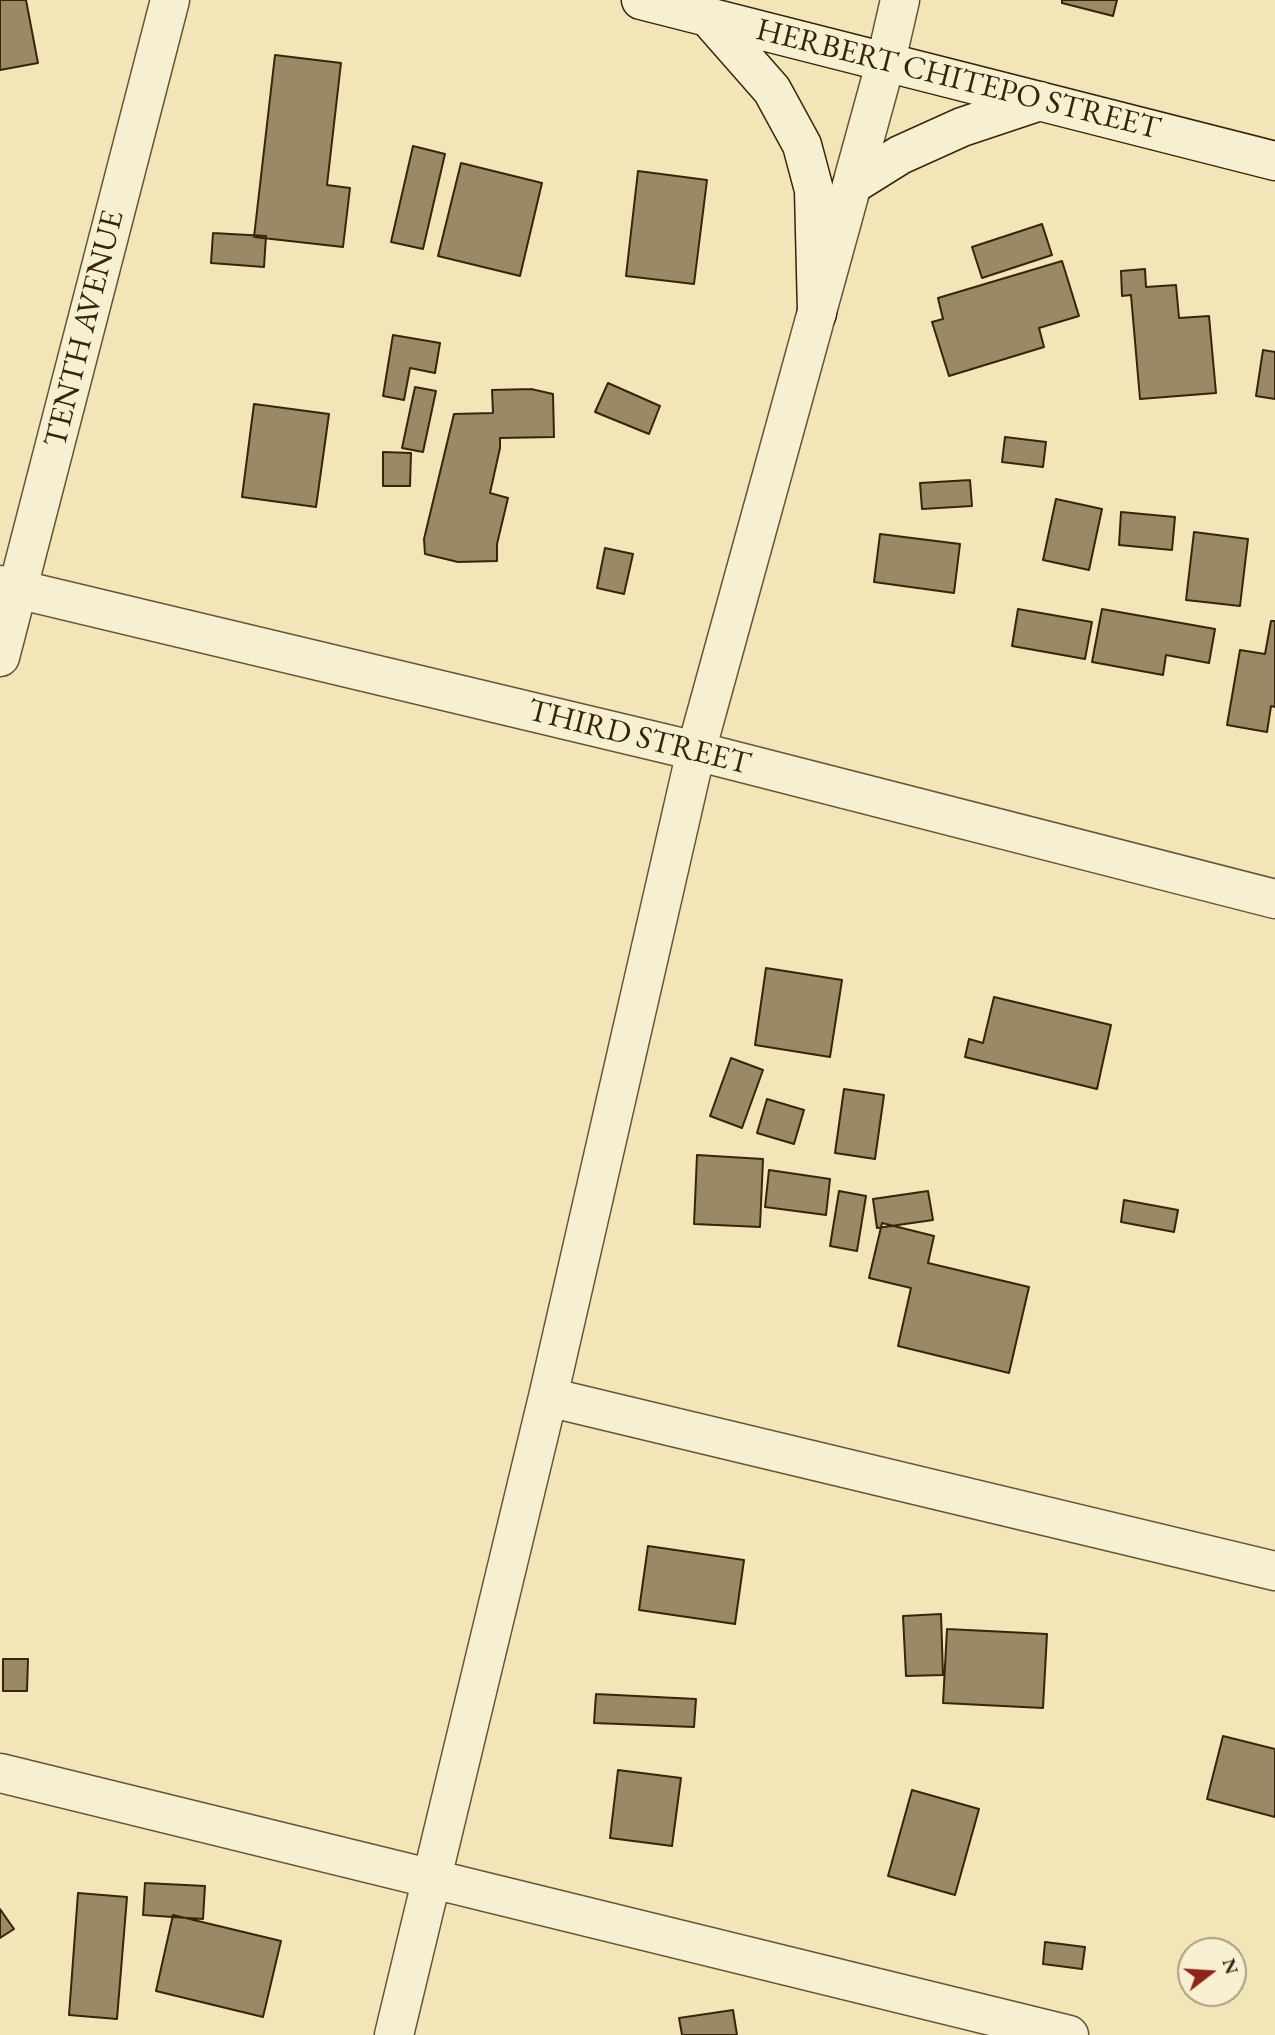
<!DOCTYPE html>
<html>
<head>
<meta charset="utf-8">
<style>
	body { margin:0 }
	#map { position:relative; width:1275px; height:2035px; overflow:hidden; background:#f2e6b9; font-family:"EB Garamond",serif }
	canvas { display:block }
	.north { position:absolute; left:1177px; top:1937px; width:70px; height:70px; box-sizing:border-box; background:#f7efd2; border:2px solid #ab9e82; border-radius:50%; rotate:73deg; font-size:19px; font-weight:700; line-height:28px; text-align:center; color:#382409 }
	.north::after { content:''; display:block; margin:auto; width:24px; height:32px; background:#8f2418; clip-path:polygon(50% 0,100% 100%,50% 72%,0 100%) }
</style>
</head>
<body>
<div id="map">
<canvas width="1275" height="2035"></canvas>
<div class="north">N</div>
</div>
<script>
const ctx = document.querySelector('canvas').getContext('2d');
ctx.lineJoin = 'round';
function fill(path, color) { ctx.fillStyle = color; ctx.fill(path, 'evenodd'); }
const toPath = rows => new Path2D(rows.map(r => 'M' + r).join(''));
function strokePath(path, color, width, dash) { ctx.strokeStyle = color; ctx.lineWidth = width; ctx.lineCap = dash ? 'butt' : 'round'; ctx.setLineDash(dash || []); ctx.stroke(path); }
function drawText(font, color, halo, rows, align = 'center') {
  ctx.font = font + ' "EB Garamond",serif'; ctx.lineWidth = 7; ctx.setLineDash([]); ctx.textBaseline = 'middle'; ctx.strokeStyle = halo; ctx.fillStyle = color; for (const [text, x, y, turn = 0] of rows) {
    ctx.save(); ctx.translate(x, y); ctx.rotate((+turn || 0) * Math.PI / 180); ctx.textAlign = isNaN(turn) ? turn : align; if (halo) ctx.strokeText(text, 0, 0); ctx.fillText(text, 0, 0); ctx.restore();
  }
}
const building = toPath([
	[0,0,26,0,38,63,0,70,0,0],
	[1062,0,1117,0,1113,16,1062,3,1062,0],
	[275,55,341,63,327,185,350,188,343,247,254,237,275,55],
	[413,146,445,154,423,249,391,242,413,146],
	[461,163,542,183,520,276,438,256,461,163],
	[638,171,707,180,694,284,626,276,638,171],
	[1042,224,1052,255,982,278,972,247,1042,224],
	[213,233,266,236,264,267,211,263,213,233],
	[1062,261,1079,316,1039,328,1044,347,949,376,932,322,943,319,938,298,1062,261],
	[1145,269,1146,287,1176,285,1179,318,1209,316,1216,393,1140,399,1131,295,1122,296,1121,271,1145,269],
	[393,335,440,343,435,373,410,368,404,400,383,396,393,335],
	[1263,350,1275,352,1275,399,1256,396,1263,350],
	[608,383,660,406,649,434,595,412,608,383],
	[415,387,436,391,423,452,402,448,415,387],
	[531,389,553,394,554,437,500,438,500,448,490,493,508,498,497,544,497,561,458,562,425,554,424,539,454,414,493,413,492,390,531,389],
	[254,404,329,414,316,507,242,497,254,404],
	[1005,437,1046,442,1043,467,1002,462,1005,437],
	[383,452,411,453,410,486,383,486,383,452],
	[970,480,972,506,922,509,920,483,970,480],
	[1056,499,1102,509,1089,570,1043,560,1056,499],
	[1121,512,1175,517,1172,550,1119,545,1121,512],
	[1194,532,1248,539,1240,606,1186,600,1194,532],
	[880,534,960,544,954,593,874,582,880,534],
	[605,548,633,554,624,594,597,588,605,548],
	[1018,609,1092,622,1085,659,1012,646,1018,609],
	[1102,609,1215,629,1209,663,1166,655,1163,675,1092,662,1102,609],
	[1271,621,1275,621,1275,707,1271,706,1267,732,1227,725,1240,650,1265,654,1271,621],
	[766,968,842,980,830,1057,755,1045,766,968],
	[994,997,1111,1025,1097,1089,965,1057,969,1039,983,1043,994,997],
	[731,1058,763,1070,742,1128,710,1116,731,1058],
	[844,1089,884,1095,875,1159,835,1153,844,1089],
	[767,1099,804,1110,794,1144,757,1133,767,1099],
	[697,1155,763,1159,760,1227,694,1224,697,1155],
	[769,1170,830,1179,826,1215,765,1207,769,1170],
	[839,1191,866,1196,857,1251,830,1246,839,1191],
	[928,1191,933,1220,877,1228,873,1199,928,1191],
	[1124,1200,1178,1210,1174,1232,1121,1222,1124,1200],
	[882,1223,934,1236,928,1263,1029,1287,1009,1373,898,1346,911,1288,869,1278,882,1223],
	[648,1546,744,1560,735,1624,639,1610,648,1546],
	[941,1614,943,1675,906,1676,903,1616,941,1614],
	[947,1629,1047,1634,1043,1708,943,1703,947,1629],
	[3,1659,28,1659,27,1691,3,1691,3,1659],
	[596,1694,696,1699,694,1727,594,1723,596,1694],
	[1223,1736,1275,1749,1275,1817,1207,1799,1223,1736],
	[618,1770,681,1778,672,1846,610,1838,618,1770],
	[912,1790,979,1809,955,1895,888,1876,912,1790],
	[145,1883,205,1886,203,1919,143,1915,145,1883],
	[78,1893,127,1897,117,2019,69,2015,78,1893],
	[0,1909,14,1929,0,1938,0,1909],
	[173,1915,281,1941,263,2017,156,1991,173,1915],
	[1045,1942,1085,1947,1082,1969,1043,1964,1045,1942],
	[733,2010,737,2035,682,2035,679,2018,733,2010]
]);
const street = toPath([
	[0,585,696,751,1275,899],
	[0,657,170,0],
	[548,1397,1275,1571],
	[0,1773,1069,2035],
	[394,2035,548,1397,696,751,886,61,900,0]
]);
const secondary = toPath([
	[641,0,1275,161],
	[707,16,772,90,802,145,814,190,817,313],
	[852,185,900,155,962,127,1040,101]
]);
const streetNames = [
	["HERBERT CHITEPO STREET",958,80,14],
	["TENTH AVENUE",85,329,-76],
	["THIRD STREET",639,738,14]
];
fill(building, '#998965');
strokePath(building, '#382409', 2);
strokePath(street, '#665435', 41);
strokePath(secondary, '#382409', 41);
strokePath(street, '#f7efd2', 38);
strokePath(secondary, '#f7efd2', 38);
drawText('32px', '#382409', '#f7efd2', streetNames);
</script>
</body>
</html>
